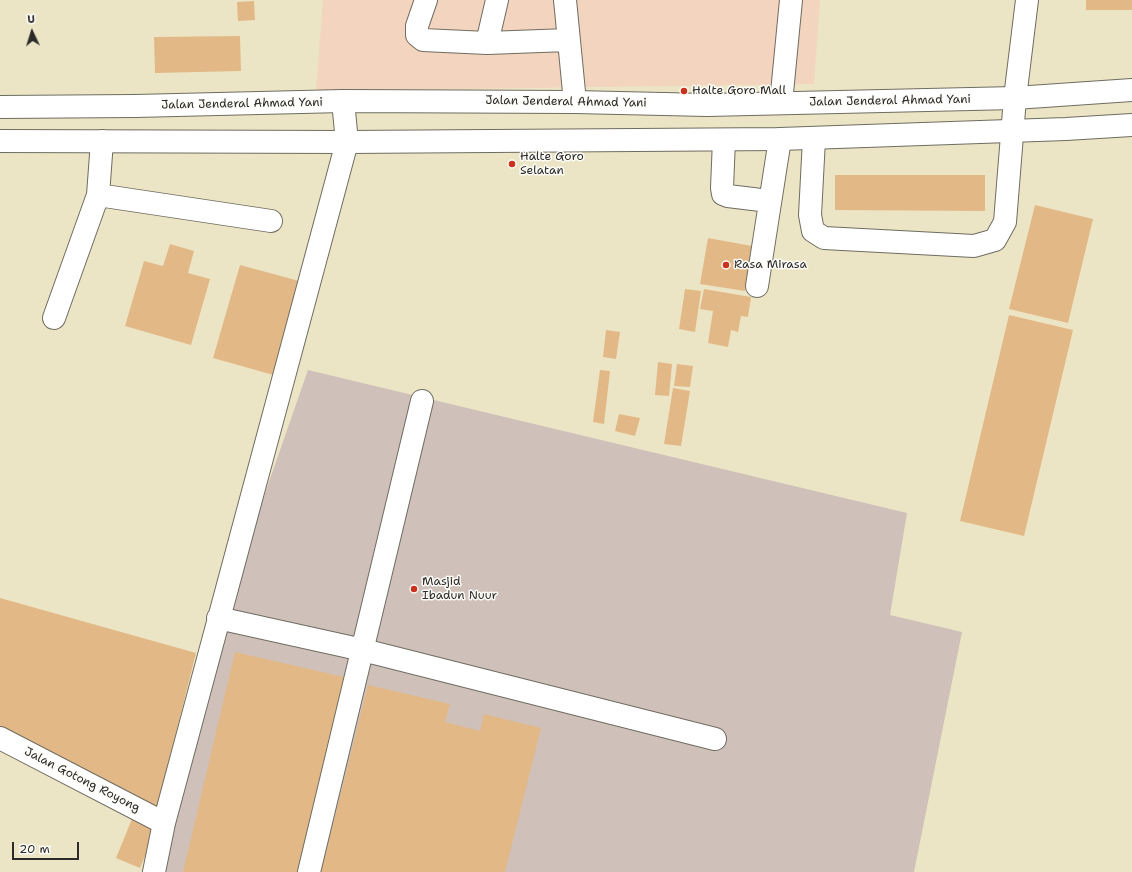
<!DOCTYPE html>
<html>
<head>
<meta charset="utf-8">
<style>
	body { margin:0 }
	#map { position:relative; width:1132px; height:872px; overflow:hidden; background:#ece5c5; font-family:"Shantell Sans",sans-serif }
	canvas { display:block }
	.north { position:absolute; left:12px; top:12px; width:40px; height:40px; -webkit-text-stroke:3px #fdfcf7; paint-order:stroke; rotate:356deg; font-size:11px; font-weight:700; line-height:16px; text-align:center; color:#2b2b2b }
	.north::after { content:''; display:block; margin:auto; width:14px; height:18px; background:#2b2b2b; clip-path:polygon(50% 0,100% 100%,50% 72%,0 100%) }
	.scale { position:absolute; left:12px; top:842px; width:67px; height:18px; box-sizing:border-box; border:2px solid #2b2b2b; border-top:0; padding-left:5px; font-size:12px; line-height:14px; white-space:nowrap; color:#2b2b2b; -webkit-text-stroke:3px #fdfcf7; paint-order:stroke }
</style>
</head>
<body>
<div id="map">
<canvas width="1132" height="872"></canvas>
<div class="north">U</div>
<div class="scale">20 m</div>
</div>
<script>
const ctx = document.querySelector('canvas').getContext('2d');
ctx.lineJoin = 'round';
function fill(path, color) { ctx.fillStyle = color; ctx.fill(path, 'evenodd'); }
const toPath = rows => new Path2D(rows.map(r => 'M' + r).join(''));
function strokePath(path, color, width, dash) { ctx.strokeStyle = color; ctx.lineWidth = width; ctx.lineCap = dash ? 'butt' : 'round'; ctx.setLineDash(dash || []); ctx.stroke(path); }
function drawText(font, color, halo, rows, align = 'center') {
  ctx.font = font + ' "Shantell Sans",sans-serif'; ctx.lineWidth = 3; ctx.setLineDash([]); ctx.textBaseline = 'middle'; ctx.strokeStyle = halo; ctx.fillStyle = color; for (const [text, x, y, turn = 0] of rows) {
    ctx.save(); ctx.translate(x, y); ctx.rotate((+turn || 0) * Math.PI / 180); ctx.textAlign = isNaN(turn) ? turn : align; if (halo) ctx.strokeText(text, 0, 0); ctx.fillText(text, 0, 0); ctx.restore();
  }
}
const built = toPath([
	[323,0,820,0,814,84,316,91]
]);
const industrial = toPath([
	[308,370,907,513,890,615,962,632,914,872,159,872,212,645]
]);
const building = toPath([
	[1086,0,1132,0,1132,10,1086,10],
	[254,1,255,20,238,21,237,2],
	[240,36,241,71,155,73,154,37],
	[835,175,985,175,985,211,835,210],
	[1035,205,1093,219,1068,323,1009,309],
	[708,238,752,246,745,291,700,284],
	[170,244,194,251,188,273,210,279,191,345,125,326,144,261,163,266],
	[240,265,303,282,277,376,213,358],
	[685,289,701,291,695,332,679,329],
	[704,289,751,297,748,317,741,316,738,332,731,330,728,347,708,343,713,311,700,309],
	[1009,315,1073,330,1024,536,960,521],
	[606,330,620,332,616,359,603,357],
	[658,362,672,364,669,396,655,395],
	[677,364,693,366,690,387,674,386],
	[600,370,610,371,604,424,593,422],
	[673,388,690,391,681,446,664,444],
	[619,414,640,418,635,436,615,431],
	[0,598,196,653,157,809,0,727],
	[235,652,344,677,298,872,183,872],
	[368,685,450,704,445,722,480,731,484,714,541,728,505,872,321,872],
	[134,814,158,824,140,868,116,858]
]);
const minor = toPath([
	[426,0,417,26,417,35,423,40,487,43],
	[497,0,487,43,568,40],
	[565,0,575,102],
	[781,103,791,0],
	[814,139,810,215,813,231,824,238,974,246,995,240,1005,222,1015,98,1027,0],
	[724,140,722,188,723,194,728,196,769,201],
	[98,195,271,221],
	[757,286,780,139],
	[54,318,98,195,102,141],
	[218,618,363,650,715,739],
	[0,738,164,823],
	[154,872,164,823,347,142,343,101],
	[309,872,422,401]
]);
const highway = toPath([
	[0,107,135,106,343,101,575,102,707,105,1015,98,1132,90],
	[0,141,347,142,780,139,1066,129,1132,125]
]);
const markers = [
	[684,91,4,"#c8321e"],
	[512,164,4,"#c8321e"],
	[726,265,4,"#c8321e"],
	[414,589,4,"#c8321e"]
];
const poiNames = [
	["Halte Goro Mall",692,91],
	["Halte Goro",520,157],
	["Selatan",520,171],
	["Rasa Mirasa",734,265],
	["Masjid",422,582],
	["Ibadun Nuur",422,596]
];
const streetNames = [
	["Jalan Jenderal Ahmad Yani",890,101,-1],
	["Jalan Jenderal Ahmad Yani",566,102,1],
	["Jalan Jenderal Ahmad Yani",242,104,-1],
	["Jalan Gotong Royong",82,780,27]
];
fill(built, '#f3d4be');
fill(industrial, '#cfc0ba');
fill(building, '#e2b986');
strokePath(minor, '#6f6c61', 24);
strokePath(highway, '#6f6c61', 24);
strokePath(minor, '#fff', 22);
strokePath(highway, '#fff', 22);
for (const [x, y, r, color] of markers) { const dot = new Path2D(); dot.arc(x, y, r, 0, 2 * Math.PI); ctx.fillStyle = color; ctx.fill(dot); strokePath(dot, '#fdfcf7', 1.5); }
drawText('12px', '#2b2b2b', '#fdfcf7', poiNames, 'left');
drawText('12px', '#2b2b2b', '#fdfcf7', streetNames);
</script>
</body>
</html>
